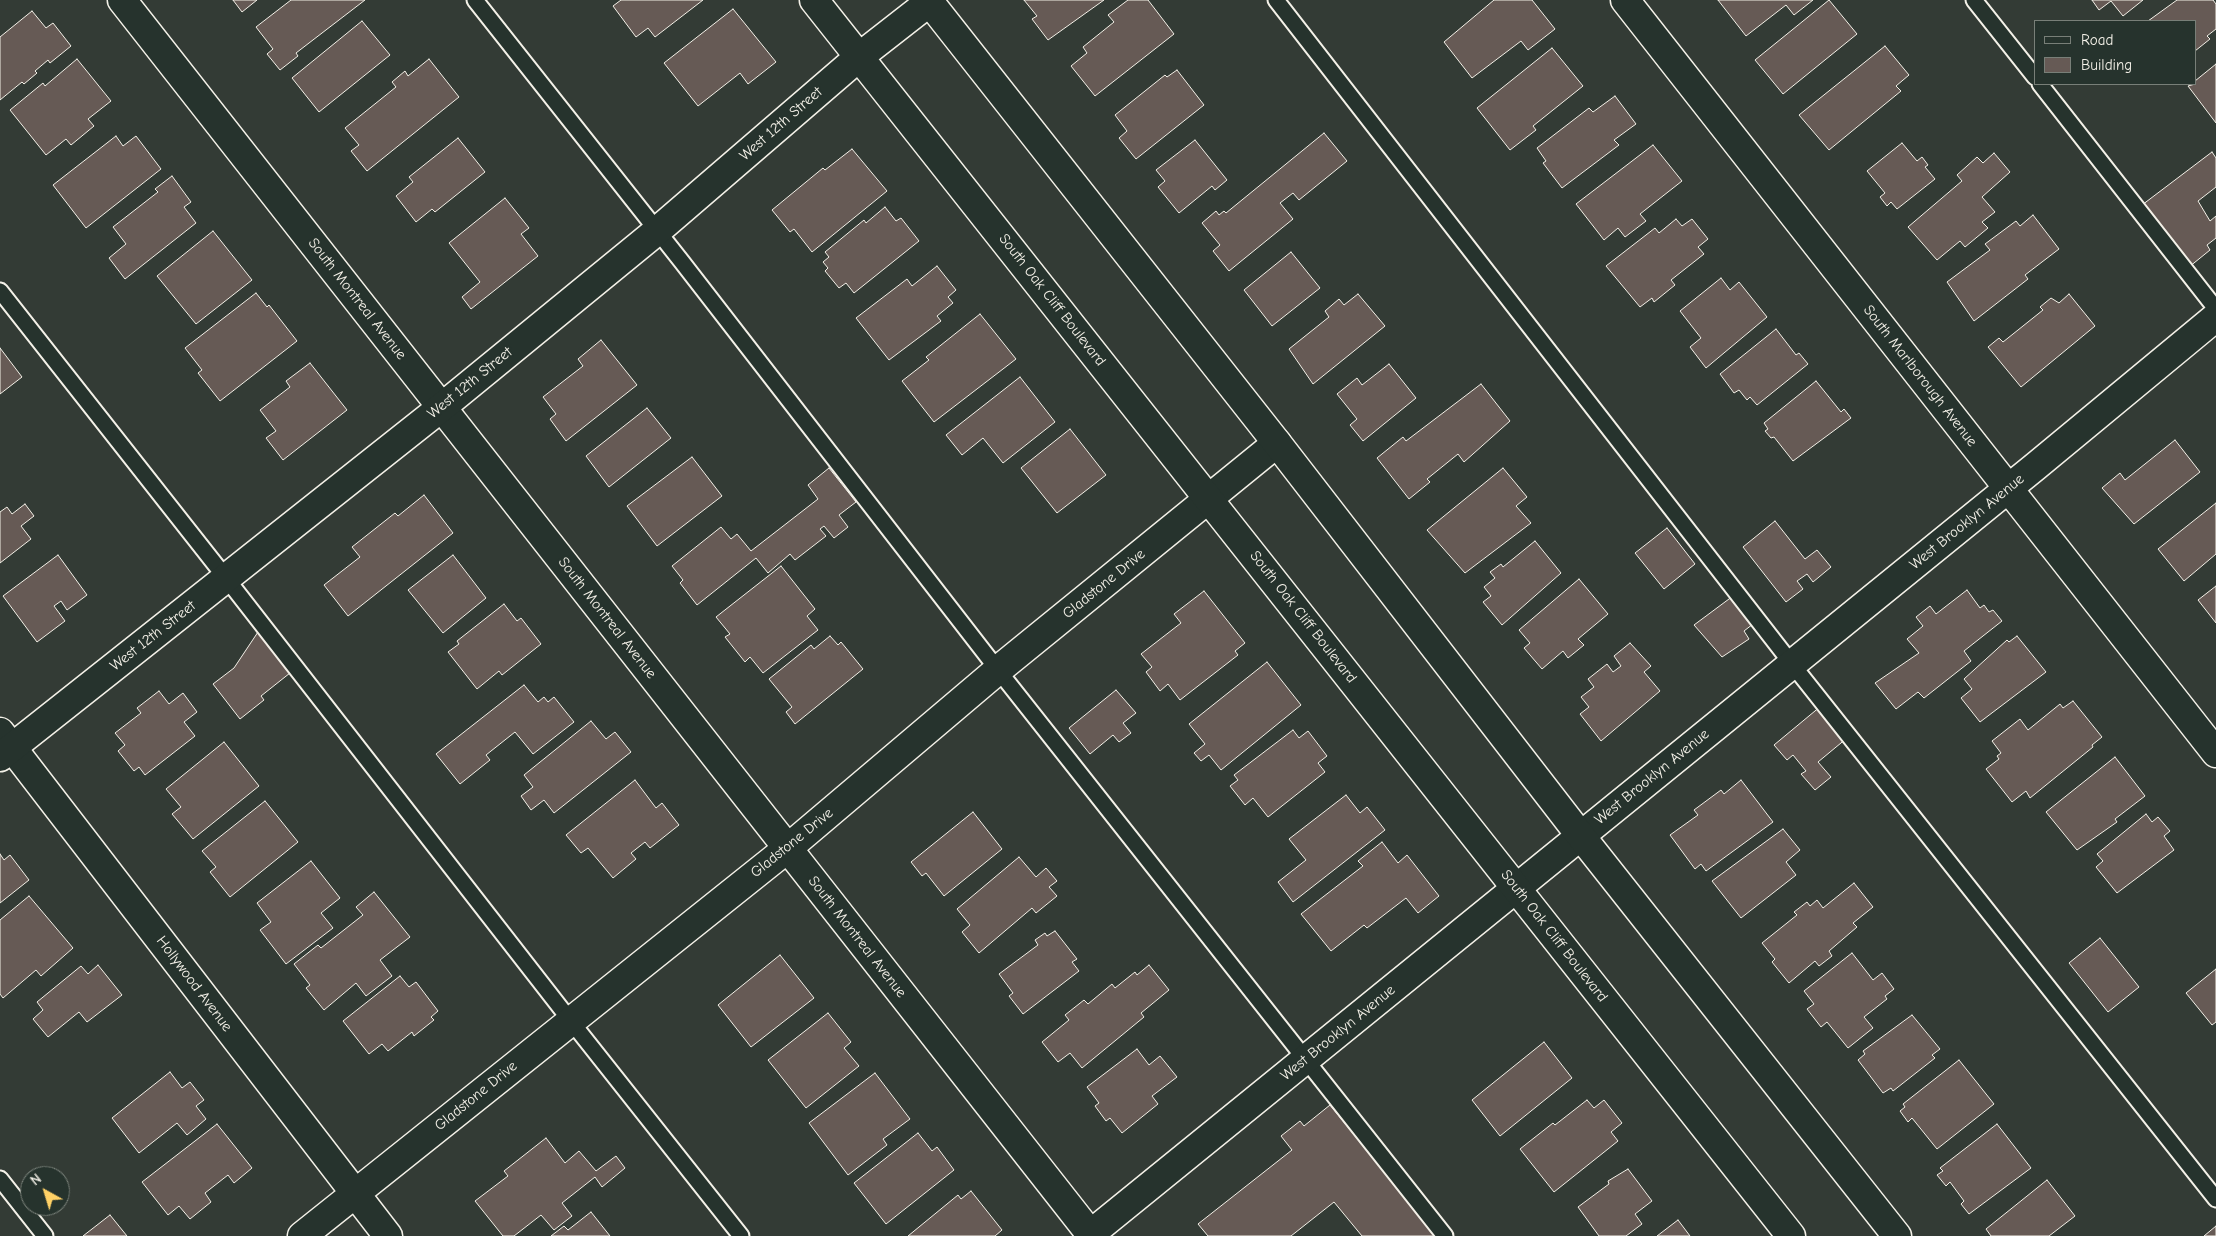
<!DOCTYPE html>
<html>
<head>
<meta charset="utf-8">
<style>
	body { margin:0 }
	#map { position:relative; width:2216px; height:1236px; overflow:hidden; background:#333b35; font-family:"Comic Neue",sans-serif }
	canvas { display:block }
	.legend { position:absolute; left:2034px; top:20px; width:162px; height:65px; box-sizing:border-box; background:#26332d; border:1px solid #787f78; margin:0; padding:6px 9px; list-style:none; font-size:15px; color:#f4f1e8 }
	.legend li { display:flex; align-items:center; gap:10px; height:25px }
	.legend b { width:25px; border:1px solid #787f78 }
	.north { position:absolute; left:20px; top:1166px; width:50px; height:50px; box-sizing:border-box; background:#26332d; border:1px solid #787f78; border-radius:50%; rotate:321deg; font-size:14px; font-weight:700; line-height:20px; text-align:center; color:#f4f1e8 }
	.north::after { content:''; display:block; margin:auto; width:18px; height:22px; background:#ffd166; clip-path:polygon(50% 0,100% 100%,50% 72%,0 100%) }
</style>
</head>
<body>
<div id="map">
<canvas width="2216" height="1236"></canvas>
<ul class="legend">
<li><b style="height:6px;background:#26332d"></b>Road</li>
<li><b style="height:14px;background:#665a55"></b>Building</li>
</ul>
<div class="north">N</div>
</div>
<script>
const ctx = document.querySelector('canvas').getContext('2d');
ctx.lineJoin = 'round';
function fill(path, color) { ctx.fillStyle = color; ctx.fill(path, 'evenodd'); }
const toPath = rows => new Path2D(rows.map(r => 'M' + r).join(''));
function strokePath(path, color, width, dash) { ctx.strokeStyle = color; ctx.lineWidth = width; ctx.lineCap = dash ? 'butt' : 'round'; ctx.setLineDash(dash || []); ctx.stroke(path); }
function drawText(font, color, halo, rows, align = 'center') {
  ctx.font = font + ' "Comic Neue",sans-serif'; ctx.lineWidth = 4; ctx.setLineDash([]); ctx.textBaseline = 'middle'; ctx.strokeStyle = halo; ctx.fillStyle = color; for (const [text, x, y, turn = 0] of rows) {
    ctx.save(); ctx.translate(x, y); ctx.rotate((+turn || 0) * Math.PI / 180); ctx.textAlign = isNaN(turn) ? turn : align; if (halo) ctx.strokeText(text, 0, 0); ctx.fillText(text, 0, 0); ctx.restore();
  }
}
const building = toPath([
	[233,0,257,0,242,12,233,0],
	[291,0,365,0,296,53,298,56,280,70,267,54,273,49,256,27,291,0],
	[621,0,703,0,655,37,648,28,636,37,613,6,621,0],
	[1024,0,1104,0,1048,40,1032,19,1037,16,1024,0],
	[1128,0,1148,0,1174,34,1095,96,1071,66,1087,53,1083,47,1114,22,1108,15,1128,0],
	[1494,0,1532,0,1555,29,1528,50,1521,41,1472,78,1444,42,1494,0],
	[1718,0,1813,0,1794,15,1786,5,1746,36,1718,0],
	[1829,0,1857,34,1783,94,1755,60,1829,0],
	[2092,0,2143,0,2123,16,2111,1,2099,10,2092,0],
	[2177,0,2213,0,2216,4,2216,29,2207,36,2210,39,2195,51,2195,21,2148,21,2177,0],
	[733,9,776,62,748,84,740,73,698,106,664,63,733,9],
	[32,11,46,28,53,23,71,46,50,63,48,60,35,71,37,73,24,84,22,82,0,100,0,37,32,11],
	[362,21,390,55,319,112,292,78,362,21],
	[1885,46,1909,75,1896,86,1901,91,1829,150,1799,115,1885,46],
	[1552,48,1583,86,1533,126,1536,130,1510,150,1477,108,1552,48],
	[77,59,111,101,88,119,94,126,71,145,66,139,46,155,10,110,43,83,45,86,77,59],
	[429,59,459,97,367,171,351,151,359,145,345,128,396,87,392,82,405,71,408,76,429,59],
	[2216,64,2216,123,2188,86,2195,84,2195,81,2216,64],
	[1177,70,1204,105,1136,159,1119,138,1127,131,1115,115,1165,75,1167,77,1177,70],
	[1615,96,1636,124,1614,140,1619,145,1562,188,1543,163,1546,161,1537,148,1589,108,1593,112,1615,96],
	[1324,133,1347,161,1299,200,1293,193,1280,203,1293,219,1229,271,1213,251,1220,245,1202,223,1216,211,1219,215,1224,211,1226,213,1324,133],
	[116,136,123,146,136,136,161,169,86,228,53,185,116,136],
	[458,138,485,172,435,212,432,209,416,222,396,196,413,182,409,177,458,138],
	[1195,140,1227,180,1215,190,1212,186,1179,213,1158,187,1165,181,1156,170,1195,140],
	[1902,143,1917,161,1922,157,1928,165,1925,167,1935,179,1897,209,1891,202,1887,206,1880,197,1885,193,1867,171,1902,143],
	[1653,145,1682,181,1640,214,1646,221,1625,237,1618,228,1604,240,1576,204,1653,145],
	[852,149,887,191,812,252,794,229,790,232,772,210,823,168,825,170,852,149],
	[2212,152,2216,158,2216,187,2198,201,2210,221,2216,216,2216,238,2207,245,2210,250,2189,267,2142,205,2212,152],
	[1994,153,2010,172,1982,197,1995,212,1982,222,1988,228,1965,247,1960,241,1937,260,1908,227,1962,181,1957,175,1977,157,1983,163,1994,153],
	[172,176,191,202,184,207,196,223,125,279,109,258,126,244,113,227,158,192,155,189,172,176],
	[505,198,529,228,521,234,538,256,471,309,462,297,480,282,449,243,505,198],
	[885,207,896,221,901,218,919,241,854,293,846,283,839,288,825,271,828,268,823,262,829,257,825,252,864,220,866,223,885,207],
	[2033,215,2059,249,2025,275,2028,279,1974,321,1947,282,1990,250,1985,244,2016,221,2020,226,2033,215],
	[1676,219,1682,226,1692,219,1708,239,1698,247,1704,254,1671,280,1675,285,1654,302,1652,298,1640,307,1606,266,1655,228,1659,233,1676,219],
	[213,231,252,280,196,324,157,276,213,231],
	[1291,252,1320,288,1272,326,1244,290,1291,252],
	[937,266,956,290,948,297,953,303,937,316,941,321,889,360,856,318,907,279,912,286,937,266],
	[1721,278,1730,290,1739,282,1767,317,1706,368,1690,347,1701,338,1680,311,1721,278],
	[256,293,267,307,269,305,297,341,220,401,198,373,202,370,185,348,256,293],
	[1358,294,1385,326,1313,384,1289,349,1329,317,1325,311,1339,299,1344,305,1358,294],
	[2069,294,2095,326,2021,387,1988,347,1999,338,2003,342,2043,310,2040,307,2051,298,2059,303,2069,294],
	[980,314,1016,359,934,422,902,381,929,360,926,357,980,314],
	[1776,329,1796,355,1799,353,1808,364,1757,405,1750,397,1747,400,1739,390,1734,393,1720,374,1776,329],
	[601,340,637,385,566,441,550,419,556,414,543,397,583,366,578,359,601,340],
	[0,348,22,377,0,394,0,348],
	[310,363,347,410,283,460,266,438,276,431,260,410,290,387,286,381,310,363],
	[1389,364,1416,398,1363,441,1350,425,1357,419,1337,394,1357,378,1362,385,1389,364],
	[1020,377,1055,422,1003,463,983,438,962,455,946,435,1020,377],
	[1816,381,1841,412,1844,409,1851,418,1793,461,1774,437,1771,438,1765,431,1768,429,1764,423,1816,381],
	[1481,384,1510,421,1464,462,1458,454,1427,479,1430,482,1409,499,1377,458,1403,437,1406,441,1481,384],
	[647,408,671,438,609,487,586,456,647,408],
	[1070,429,1106,475,1057,513,1021,468,1070,429],
	[2175,440,2200,472,2134,524,2102,488,2120,473,2125,480,2175,440],
	[692,457,722,496,657,546,627,506,692,457],
	[829,468,856,502,839,515,848,527,834,538,824,526,820,529,826,536,795,560,790,554,768,573,756,558,697,605,680,583,683,580,672,566,721,527,731,539,737,534,751,551,818,499,808,485,829,468],
	[1503,468,1527,497,1516,506,1531,523,1465,573,1427,530,1503,468],
	[424,495,453,533,348,616,324,585,360,557,352,547,395,513,398,516,424,495],
	[2216,503,2216,554,2184,581,2158,549,2216,503],
	[25,504,34,516,21,526,31,539,0,563,0,512,7,507,12,514,25,504],
	[1775,521,1805,559,1817,550,1831,567,1813,582,1807,574,1797,581,1803,589,1786,602,1743,547,1775,521],
	[1667,528,1695,564,1664,589,1635,553,1667,528],
	[1535,541,1561,573,1502,625,1483,602,1491,596,1484,587,1495,578,1490,572,1501,564,1503,567,1535,541],
	[58,555,87,595,67,610,61,601,54,606,65,621,37,642,3,596,58,555],
	[453,555,486,598,443,633,408,590,453,555],
	[781,566,815,609,807,616,818,630,763,673,750,657,745,662,725,637,730,634,716,617,781,566],
	[1579,579,1608,614,1578,639,1584,645,1568,658,1563,651,1542,669,1524,648,1530,643,1519,630,1579,579],
	[2216,586,2216,623,2198,600,2216,586],
	[1967,590,1980,608,1984,605,1989,612,1993,610,2002,621,1964,651,1971,661,1924,698,1918,692,1896,709,1875,683,1919,653,1907,639,1923,626,1916,617,1930,606,1936,614,1967,590],
	[1204,591,1245,643,1235,651,1238,655,1180,700,1168,684,1160,691,1146,672,1152,667,1141,654,1181,623,1174,614,1204,591],
	[1733,596,1753,624,1744,631,1749,639,1722,657,1694,625,1733,596],
	[504,604,517,621,521,618,541,644,502,675,499,671,477,689,448,652,459,644,457,641,504,604],
	[258,632,290,673,261,696,264,700,240,719,213,684,234,668,258,632],
	[830,636,838,645,841,642,863,669,795,724,786,712,792,707,769,679,811,645,814,649,830,636],
	[2017,636,2046,672,1980,722,1961,698,1972,689,1964,679,2007,640,2009,642,2017,636],
	[1630,643,1651,666,1644,672,1660,691,1601,741,1580,714,1589,707,1581,697,1594,687,1588,679,1607,664,1613,672,1621,666,1614,656,1630,643],
	[1267,662,1301,705,1221,770,1209,755,1201,761,1194,753,1205,744,1189,724,1267,662],
	[524,685,538,702,544,697,548,702,554,697,574,722,533,754,515,732,486,755,490,760,460,784,436,754,524,685],
	[1116,690,1136,713,1123,723,1131,733,1119,742,1113,735,1090,754,1069,728,1116,690],
	[159,691,169,704,183,693,197,712,184,722,195,736,145,775,139,767,134,771,118,751,125,745,115,733,141,713,137,708,159,691],
	[2073,701,2102,737,2092,745,2093,747,2030,798,2026,791,2012,802,1986,769,1999,759,1997,756,2001,753,1992,741,2020,719,2028,730,2060,704,2063,708,2073,701],
	[1821,706,1847,738,1818,762,1831,777,1815,790,1801,774,1806,771,1793,755,1787,760,1774,745,1821,706],
	[591,721,606,739,615,732,631,752,554,813,544,800,531,810,521,796,533,787,524,775,591,721],
	[1293,730,1299,738,1308,731,1327,756,1318,763,1325,772,1268,817,1253,798,1245,805,1230,786,1238,780,1234,775,1293,730],
	[224,742,259,786,193,839,172,814,181,807,166,789,224,742],
	[2115,757,2145,796,2115,819,2117,822,2077,850,2046,812,2115,757],
	[635,780,656,808,662,803,679,825,650,848,645,842,631,853,636,859,613,878,588,848,581,853,566,835,635,780],
	[1741,780,1773,822,1706,871,1701,864,1695,869,1670,835,1698,815,1694,810,1721,790,1724,794,1741,780],
	[1346,795,1360,813,1367,807,1385,830,1293,902,1278,882,1306,860,1289,839,1346,795],
	[265,801,298,842,230,897,210,872,216,867,202,851,265,801],
	[973,812,1002,849,944,896,926,873,922,876,911,862,973,812],
	[2146,814,2152,822,2158,817,2170,831,2164,836,2174,850,2117,893,2096,867,2103,861,2097,854,2146,814],
	[1783,829,1800,850,1786,862,1796,875,1741,918,1712,881,1783,829],
	[1382,842,1398,863,1407,855,1439,896,1418,913,1406,898,1367,928,1364,925,1331,951,1301,914,1363,866,1358,861,1382,842],
	[0,854,4,860,10,855,29,880,0,903,0,854],
	[1019,857,1036,877,1046,868,1057,881,1049,887,1057,896,1036,913,1032,908,979,953,962,932,970,925,957,909,1019,857],
	[311,861,340,898,321,913,333,928,286,964,260,930,271,922,257,903,311,861],
	[1854,883,1873,907,1853,923,1857,927,1829,951,1832,956,1819,966,1815,961,1789,983,1772,962,1775,959,1762,943,1797,915,1794,912,1807,902,1810,906,1817,900,1823,908,1854,883],
	[374,892,410,937,380,960,392,976,366,996,356,983,324,1010,306,988,310,985,294,964,318,945,321,948,363,915,356,907,374,892],
	[29,896,73,948,41,976,36,970,3,998,0,994,0,920,29,896],
	[1055,931,1077,959,1072,962,1079,971,1023,1014,1009,996,1013,993,999,974,1038,945,1035,940,1045,933,1047,936,1055,931],
	[2100,938,2139,987,2108,1012,2069,963,2100,938],
	[1852,953,1873,980,1882,973,1894,989,1885,996,1887,999,1864,1017,1873,1028,1848,1048,1827,1022,1821,1027,1807,1009,1814,1004,1804,991,1852,953],
	[780,955,814,998,751,1047,718,1005,780,955],
	[98,965,122,995,87,1022,79,1012,48,1037,33,1019,43,1010,37,1002,81,966,88,974,98,965],
	[1149,965,1169,990,1141,1013,1144,1017,1082,1068,1070,1053,1058,1062,1042,1042,1069,1020,1065,1015,1084,1000,1088,1004,1112,984,1115,988,1135,972,1137,975,1149,965],
	[2216,969,2216,1022,2212,1025,2186,993,2216,969],
	[400,976,409,987,416,982,438,1011,431,1017,434,1020,414,1036,412,1032,388,1051,382,1044,369,1054,343,1021,400,976],
	[828,1013,851,1042,844,1048,859,1066,806,1108,768,1060,828,1013],
	[1912,1015,1940,1049,1932,1055,1935,1058,1893,1091,1891,1088,1883,1093,1858,1060,1865,1054,1863,1051,1912,1015],
	[1544,1042,1572,1078,1500,1136,1472,1100,1544,1042],
	[1137,1049,1149,1065,1160,1056,1177,1077,1152,1096,1158,1104,1122,1133,1110,1118,1106,1121,1095,1106,1099,1103,1087,1087,1137,1049],
	[1959,1060,1994,1104,1937,1149,1912,1118,1908,1122,1900,1111,1905,1107,1903,1104,1959,1060],
	[170,1072,182,1088,190,1082,204,1100,196,1106,206,1119,187,1135,177,1123,139,1153,112,1118,170,1072],
	[875,1073,910,1119,883,1139,887,1145,848,1175,809,1123,875,1073],
	[1587,1100,1594,1108,1604,1100,1622,1123,1611,1132,1618,1141,1554,1192,1520,1149,1553,1123,1555,1125,1587,1100],
	[1330,1105,1436,1236,1362,1236,1334,1202,1291,1236,1208,1236,1198,1224,1292,1150,1281,1136,1300,1121,1304,1126,1330,1105],
	[217,1124,252,1168,234,1183,228,1175,205,1193,211,1202,190,1219,179,1206,168,1215,142,1182,217,1124],
	[1997,1124,2031,1168,1969,1214,1961,1204,1964,1201,1950,1182,1946,1186,1937,1175,1943,1171,1940,1168,1997,1124],
	[918,1133,932,1151,937,1147,954,1170,886,1224,854,1183,918,1133],
	[546,1138,565,1163,579,1151,596,1171,616,1156,625,1168,602,1187,595,1177,562,1203,572,1216,554,1230,541,1215,514,1236,503,1236,475,1201,508,1176,504,1171,546,1138],
	[1628,1169,1652,1201,1635,1214,1642,1224,1626,1236,1599,1236,1578,1207,1609,1184,1608,1181,1628,1169],
	[2047,1180,2075,1216,2049,1236,1991,1236,1986,1229,2047,1180],
	[971,1191,1002,1230,995,1236,908,1236,958,1195,961,1199,971,1191],
	[591,1212,610,1236,551,1236,564,1226,568,1230,591,1212],
	[110,1215,127,1236,83,1236,110,1215],
	[1678,1220,1690,1236,1657,1236,1678,1220],
	[2216,1226,2216,1236,2204,1236,2216,1226]
]);
const lane = toPath([
	[475,0,682,262,998,670,1445,1236],
	[1276,0,1792,664,2216,1199],
	[1974,0,2035,77],
	[2040,84,2216,309],
	[0,291,226,578,570,1020,741,1236],
	[0,1179,45,1236]
]);
const street = toPath([
	[122,0,1092,1236],
	[1625,0,2216,753],
	[0,732,388,1236],
	[302,1236,788,848,998,670,1277,443],
	[1088,1236,2036,466,2216,317]
]);
const secondary = toPath([
	[814,0,1791,1236],
	[928,0,1277,443,1580,835,1897,1236],
	[0,757,442,407,657,231,859,57,932,0]
]);
const streetNames = [
	["West 12th Street",781,124,-41],
	["South Montreal Avenue",357,299,52],
	["South Oak Cliff Boulevard",1052,300,52],
	["South Marlborough Avenue",1920,376,52],
	["West 12th Street",470,383,-39],
	["West Brooklyn Avenue",1967,522,-39],
	["Gladstone Drive",1104,584,-39],
	["South Oak Cliff Boulevard",1303,617,52],
	["South Montreal Avenue",607,618,52],
	["West 12th Street",153,636,-38],
	["West Brooklyn Avenue",1652,777,-39],
	["Gladstone Drive",792,843,-39],
	["South Oak Cliff Boulevard",1554,936,52],
	["South Montreal Avenue",857,937,52],
	["Hollywood Avenue",194,984,53],
	["West Brooklyn Avenue",1338,1033,-39],
	["Gladstone Drive",476,1096,-39]
];
fill(building, '#665a55');
strokePath(building, '#f4f1e8', 1);
strokePath(lane, '#f4f1e8', 19);
strokePath(street, '#f4f1e8', 31);
strokePath(secondary, '#f4f1e8', 31);
strokePath(lane, '#26332d', 15);
strokePath(street, '#26332d', 28);
strokePath(secondary, '#26332d', 28);
drawText('15px', '#f4f1e8', '#26332d', streetNames);
</script>
</body>
</html>
